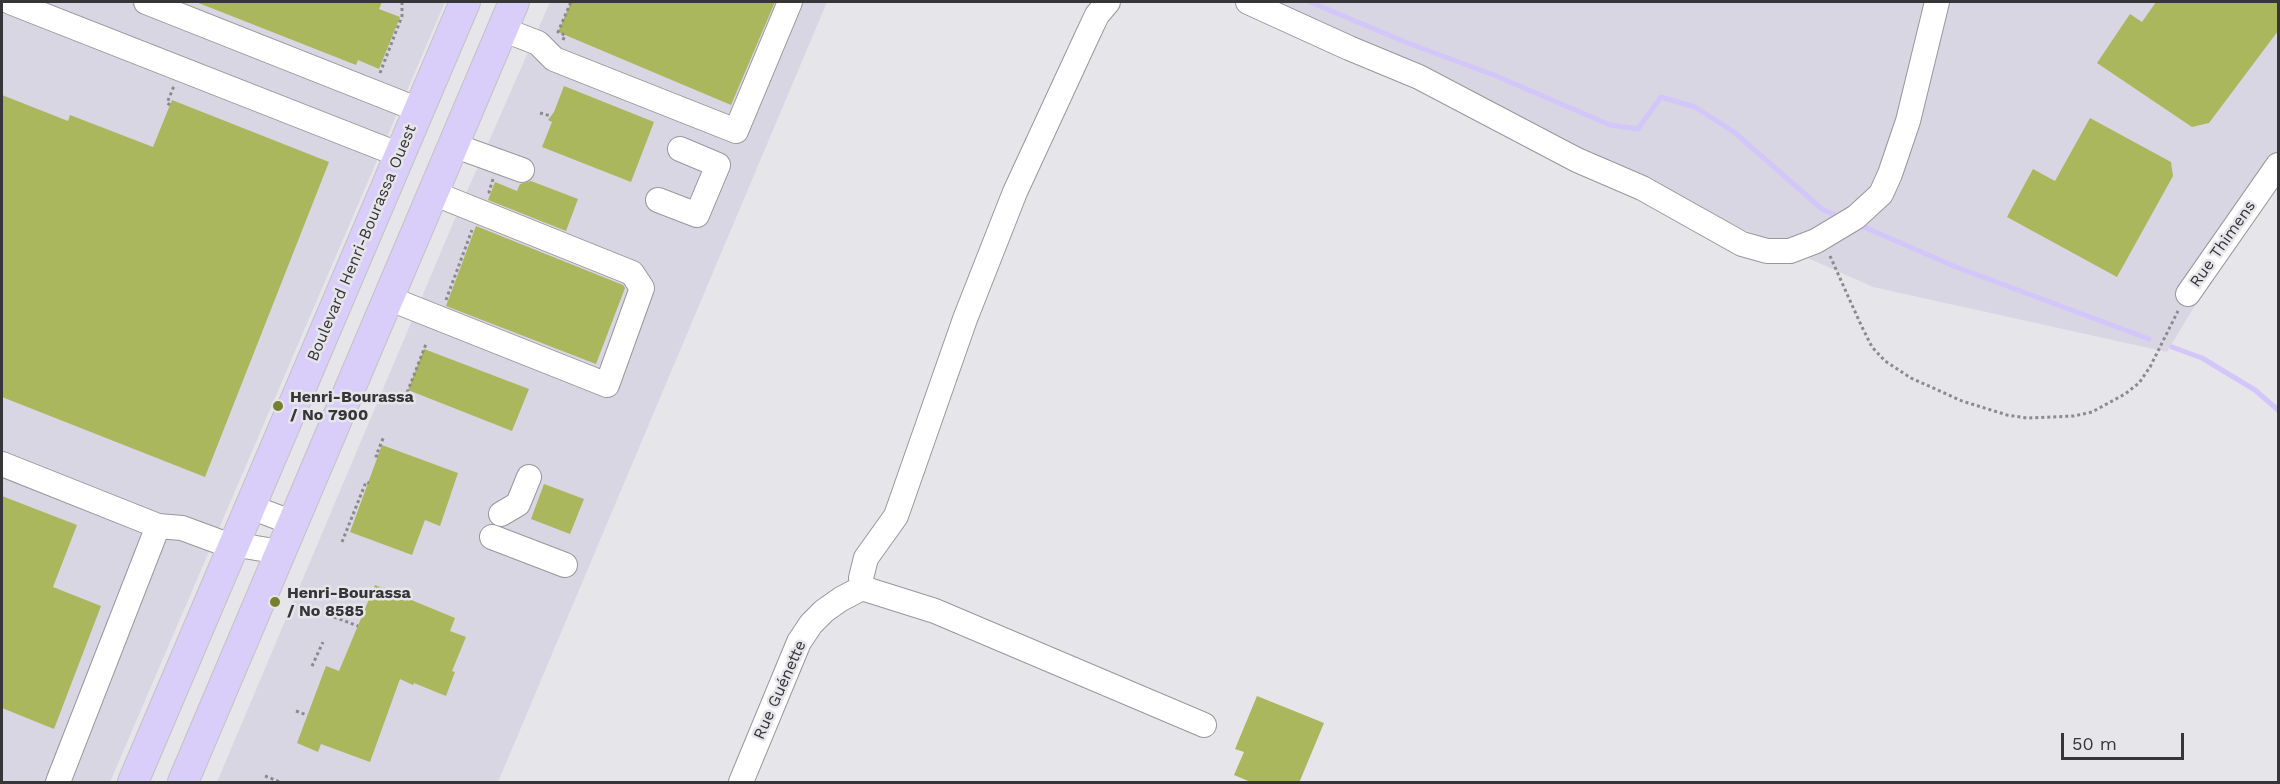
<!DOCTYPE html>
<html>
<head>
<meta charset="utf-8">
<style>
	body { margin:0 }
	#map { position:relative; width:2280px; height:784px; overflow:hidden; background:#e6e5ea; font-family:"Work Sans",sans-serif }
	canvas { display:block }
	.frame { position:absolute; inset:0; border:3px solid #363537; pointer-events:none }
	.scale { position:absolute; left:2061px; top:733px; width:123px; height:27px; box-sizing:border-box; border:3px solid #363537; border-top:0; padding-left:8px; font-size:18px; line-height:21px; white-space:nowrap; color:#363537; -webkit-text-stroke:4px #e6e5ea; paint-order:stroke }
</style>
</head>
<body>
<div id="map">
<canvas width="2280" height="784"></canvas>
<div class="frame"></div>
<div class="scale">50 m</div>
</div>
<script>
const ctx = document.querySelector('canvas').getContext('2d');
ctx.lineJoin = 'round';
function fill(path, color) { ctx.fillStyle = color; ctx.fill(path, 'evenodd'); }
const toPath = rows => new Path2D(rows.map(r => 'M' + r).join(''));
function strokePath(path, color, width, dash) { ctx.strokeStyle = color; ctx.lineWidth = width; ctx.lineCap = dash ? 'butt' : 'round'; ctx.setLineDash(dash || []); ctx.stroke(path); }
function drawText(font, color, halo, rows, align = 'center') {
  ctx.font = font + ' "Work Sans",sans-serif'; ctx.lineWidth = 5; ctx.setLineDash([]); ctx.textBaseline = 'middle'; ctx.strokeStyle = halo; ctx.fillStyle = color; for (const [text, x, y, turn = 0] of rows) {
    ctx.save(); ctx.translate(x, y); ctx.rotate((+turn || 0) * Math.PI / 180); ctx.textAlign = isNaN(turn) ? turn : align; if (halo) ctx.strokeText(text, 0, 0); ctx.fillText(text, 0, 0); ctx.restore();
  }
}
const built = toPath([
	[2,2,445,2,110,782,2,782],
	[550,2,827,2,498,782,217,782,454,221],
	[1233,2,2278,2,2278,167,2167,352,1873,287]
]);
const stream = toPath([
	[1310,2,1410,44,1494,75,1610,125,1638,129,1661,97,1695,107,1734,132,1822,209,1835,215],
	[1864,227,1956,267,2149,339],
	[2172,347,2202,358,2255,390,2278,410]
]);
const building = toPath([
	[196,2,382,2,379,9,400,17,379,69,358,60,356,65],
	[571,2,775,2,731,105,558,32],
	[2156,2,2278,2,2278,31,2209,123,2192,127,2097,63,2130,14,2142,22],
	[564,86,654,122,631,182,542,147,552,122,548,120,554,112],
	[2,95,68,121,70,115,153,147,172,100,329,162,205,477,2,397],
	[2090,118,2171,162,2173,176,2117,277,2007,217,2033,169,2055,181],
	[531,181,578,199,566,231,488,200,495,182,517,191,520,184],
	[476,226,623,285,625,288,596,364,446,306],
	[424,349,529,389,512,431,408,390],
	[382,445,458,473,440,526,425,520,412,555,350,532],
	[544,484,584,499,570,534,531,519],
	[2,496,77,525,53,587,101,606,54,729,2,708],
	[375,585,455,618,450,631,466,637,452,671,455,672,446,696,414,683,413,685,400,679,370,762,321,744,318,752,297,743,326,666,339,671],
	[1257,696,1324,723,1299,783,1253,783,1234,775,1244,752,1235,749]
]);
const path = toPath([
	[563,40,565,35,558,32,571,2],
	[380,73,402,16,402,2],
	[170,105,167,103,174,86],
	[540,113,551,116],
	[490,193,489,192,493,179],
	[1830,256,1861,325,1872,347,1885,361,1911,378,1962,401,2007,415,2027,418,2074,416,2092,412,2125,394,2139,383,2150,367,2178,311],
	[446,300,472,230],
	[405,398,426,344],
	[378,456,376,456,384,436],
	[342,542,366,482,369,483],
	[334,617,358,626],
	[312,666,323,642],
	[296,711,307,715],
	[265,776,280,782]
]);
const minor = toPath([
	[10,2,400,155],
	[146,2,419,110],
	[1248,2,1349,48,1419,77,1577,160,1642,188,1742,244,1767,251,1790,251,1816,241,1856,217,1881,194,1890,174,1908,121,1937,2],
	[502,29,538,43,554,59,736,131,790,2],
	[453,145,522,170],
	[658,200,697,215,718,165,680,149],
	[2188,294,2278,165],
	[388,298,607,385,642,288,632,273,433,193],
	[2,464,158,526,182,528,220,542,280,552],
	[251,507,293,523],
	[501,514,518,504,529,477],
	[492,537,565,565],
	[862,588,861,578,866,558,896,516,965,319,1015,192,1088,34,1097,15,1108,2],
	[862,588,935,611,1204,725],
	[58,782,158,526],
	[741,782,799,642,811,624,824,611,841,599,862,588]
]);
const major = toPath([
	[133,782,465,2],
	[183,782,514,2]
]);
const markers = [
	[278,406,6,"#76802d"],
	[275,602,6,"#76802d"]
];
const streetNames = [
	["Boulevard Henri-Bourassa Ouest",362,243,-67],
	["Rue Thimens",2223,244,-55],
	["Rue Guénette",780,690,-66]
];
const poiNames = [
	["Henri-Bourassa",290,397],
	["/ No 7900",290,415],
	["Henri-Bourassa",287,593],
	["/ No 8585",287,611]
];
fill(built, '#d8d6e2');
strokePath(stream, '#d1c7fa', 5);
fill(building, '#abb75c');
strokePath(minor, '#98989c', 26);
strokePath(major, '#c3c2c3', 32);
strokePath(path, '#8b8a8d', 3, [3, 3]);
strokePath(minor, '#fff', 24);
strokePath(major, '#d9cefa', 30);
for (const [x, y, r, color] of markers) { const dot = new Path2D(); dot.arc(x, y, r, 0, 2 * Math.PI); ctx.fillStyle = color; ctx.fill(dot); strokePath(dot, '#e6e5ea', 2); }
drawText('16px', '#363537', '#e6e5ea', streetNames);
drawText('bold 16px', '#363537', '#e6e5ea', poiNames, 'left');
</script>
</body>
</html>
